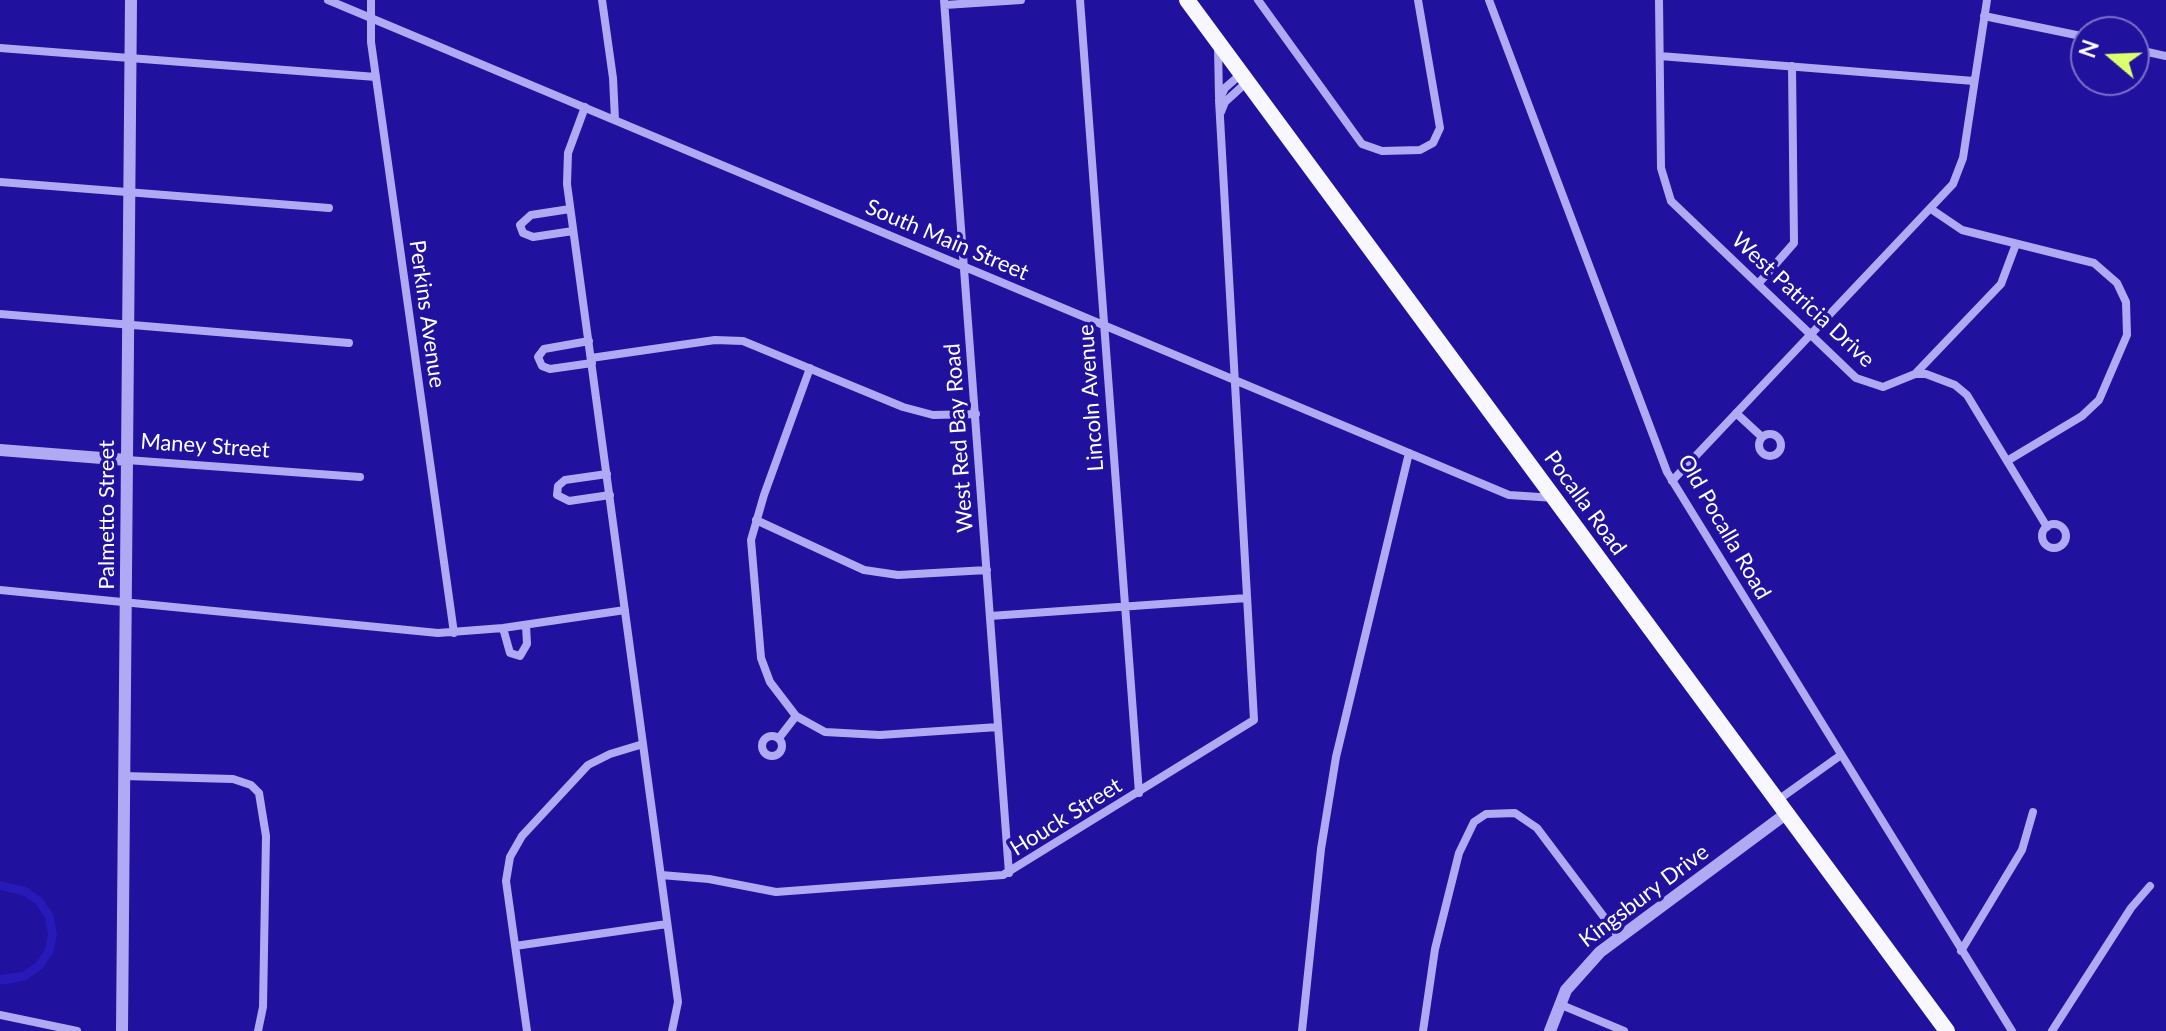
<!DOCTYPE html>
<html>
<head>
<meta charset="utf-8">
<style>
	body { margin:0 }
	#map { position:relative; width:2166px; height:1031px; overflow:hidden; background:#20129e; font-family:Lato,sans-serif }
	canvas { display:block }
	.north { position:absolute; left:2070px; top:16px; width:80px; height:80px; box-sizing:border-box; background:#20129e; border:2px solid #7971c5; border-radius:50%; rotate:289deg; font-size:22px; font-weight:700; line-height:32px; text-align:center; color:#fff }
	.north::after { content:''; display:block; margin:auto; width:28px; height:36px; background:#dcff6d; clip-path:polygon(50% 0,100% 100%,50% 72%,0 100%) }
</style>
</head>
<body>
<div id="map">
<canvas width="2166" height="1031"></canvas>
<div class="north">N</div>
</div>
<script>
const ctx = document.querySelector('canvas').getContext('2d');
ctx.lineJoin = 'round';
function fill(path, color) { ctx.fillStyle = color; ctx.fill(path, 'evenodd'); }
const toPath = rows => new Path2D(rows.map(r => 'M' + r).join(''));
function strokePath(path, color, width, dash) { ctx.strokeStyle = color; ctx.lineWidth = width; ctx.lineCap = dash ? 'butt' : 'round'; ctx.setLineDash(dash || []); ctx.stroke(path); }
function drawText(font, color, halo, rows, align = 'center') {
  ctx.font = font + ' Lato,sans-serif'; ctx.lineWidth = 7; ctx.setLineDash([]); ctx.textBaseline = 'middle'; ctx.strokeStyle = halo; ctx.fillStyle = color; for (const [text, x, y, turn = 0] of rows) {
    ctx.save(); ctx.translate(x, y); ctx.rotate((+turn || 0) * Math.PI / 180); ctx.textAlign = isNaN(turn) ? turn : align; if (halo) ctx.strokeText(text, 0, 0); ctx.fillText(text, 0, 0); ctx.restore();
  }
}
const green = toPath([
	[0,881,26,887,42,898,53,914,57,934,53,953,42,969,26,980,7,984,0,984,0,975,22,972,36,963,45,949,48,934,45,918,36,904,22,895,0,890]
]);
const minor = toPath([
	[328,0,1509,495,1555,498],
	[371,0,371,42,454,633],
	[602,0,613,78,615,120],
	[944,0,1009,873],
	[1080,0,1139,793],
	[1258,0,1362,144,1382,151,1420,150,1433,143,1440,128,1418,0],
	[1489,0,1667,472,2012,1031],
	[1659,0,1661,168,1671,201,1856,378,1883,387,1915,374,1926,374,1955,385,1967,395,2047,527],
	[945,5,1021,0],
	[1984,16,2086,37],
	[1218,47,1219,97],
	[0,48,376,77],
	[2134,49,2166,56],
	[1660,56,1974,81],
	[585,107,568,153,567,184,678,1002,672,1031],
	[1221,112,1225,102,1248,81],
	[0,182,329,208],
	[570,209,531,215,520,225,523,233,533,237,573,231],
	[1931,209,1962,230,2094,263,2117,283,2126,302,2127,335,2099,400,2082,416,2007,461],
	[1758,284,1794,243,1792,66],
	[0,314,349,343],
	[589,341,544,349,538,357,542,366,550,369,592,363],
	[591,358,715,340,743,341,903,407,933,415,976,414],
	[810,368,764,495,751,540,761,658,770,682,796,716,825,732,880,735,998,727],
	[1915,374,2001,284,2016,244],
	[1736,413,1762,437],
	'1759 445a11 11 0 1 1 22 0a11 11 0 1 1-22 0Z',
	[127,460,360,477],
	[607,474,565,480,558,486,557,495,569,501,610,495],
	[1672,481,1953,184,1963,158,1987,0],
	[756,520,864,570,898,575,987,570],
	'2042 536a12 12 0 1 1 24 0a12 12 0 1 1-24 0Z',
	[0,590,438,633,503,628,625,610],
	[990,616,1247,598],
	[503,628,510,653,520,656,527,644,526,625],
	'762 746a10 10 0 1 1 20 0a10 10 0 1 1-20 0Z',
	[779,738,796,716],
	[124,776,233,779,251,785,259,793,266,836,263,1007,258,1031],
	[1778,800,1841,755],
	[661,875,709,879,776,892,1003,875,1254,720,1219,100,1225,88,1241,74],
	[515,946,667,924],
	[1961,951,2022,850,2033,812],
	[1559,1004,1624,1031],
	[0,1015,77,1031],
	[527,1031,506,881,510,857,522,836,588,765,610,754,643,744],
	[1302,1031,1321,849,1336,757,1409,453],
	[1423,1031,1435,949,1459,853,1474,822,1486,814,1515,813,1537,828,1619,937],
	[2052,1031,2131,908,2150,886]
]);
const tertiary = toPath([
	[0,450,127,460],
	[122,1031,131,0],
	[1550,1031,1566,990,1600,952,1787,813]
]);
const primary = toPath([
	[1187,0,1947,1031]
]);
const streetNames = [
	["South Main Street",947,240,23],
	["West Patricia Drive",1803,300,43],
	["Perkins Avenue",427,314,82],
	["Lincoln Avenue",1091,398,-94],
	["West Red Bay Road",959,438,-94],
	["Maney Street",205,446,4],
	["Pocalla Road",1585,503,54],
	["Palmetto Street",107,515,-90],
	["Old Pocalla Road",1724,527,60],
	["Houck Street",1066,817,-32],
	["Kingsbury Drive",1644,896,-37]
];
fill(green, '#271ab9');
strokePath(minor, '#b0aaf4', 8);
strokePath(tertiary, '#b0aaf4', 12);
strokePath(primary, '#f8f7ff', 16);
drawText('22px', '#fff', '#20129e', streetNames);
</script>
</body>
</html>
